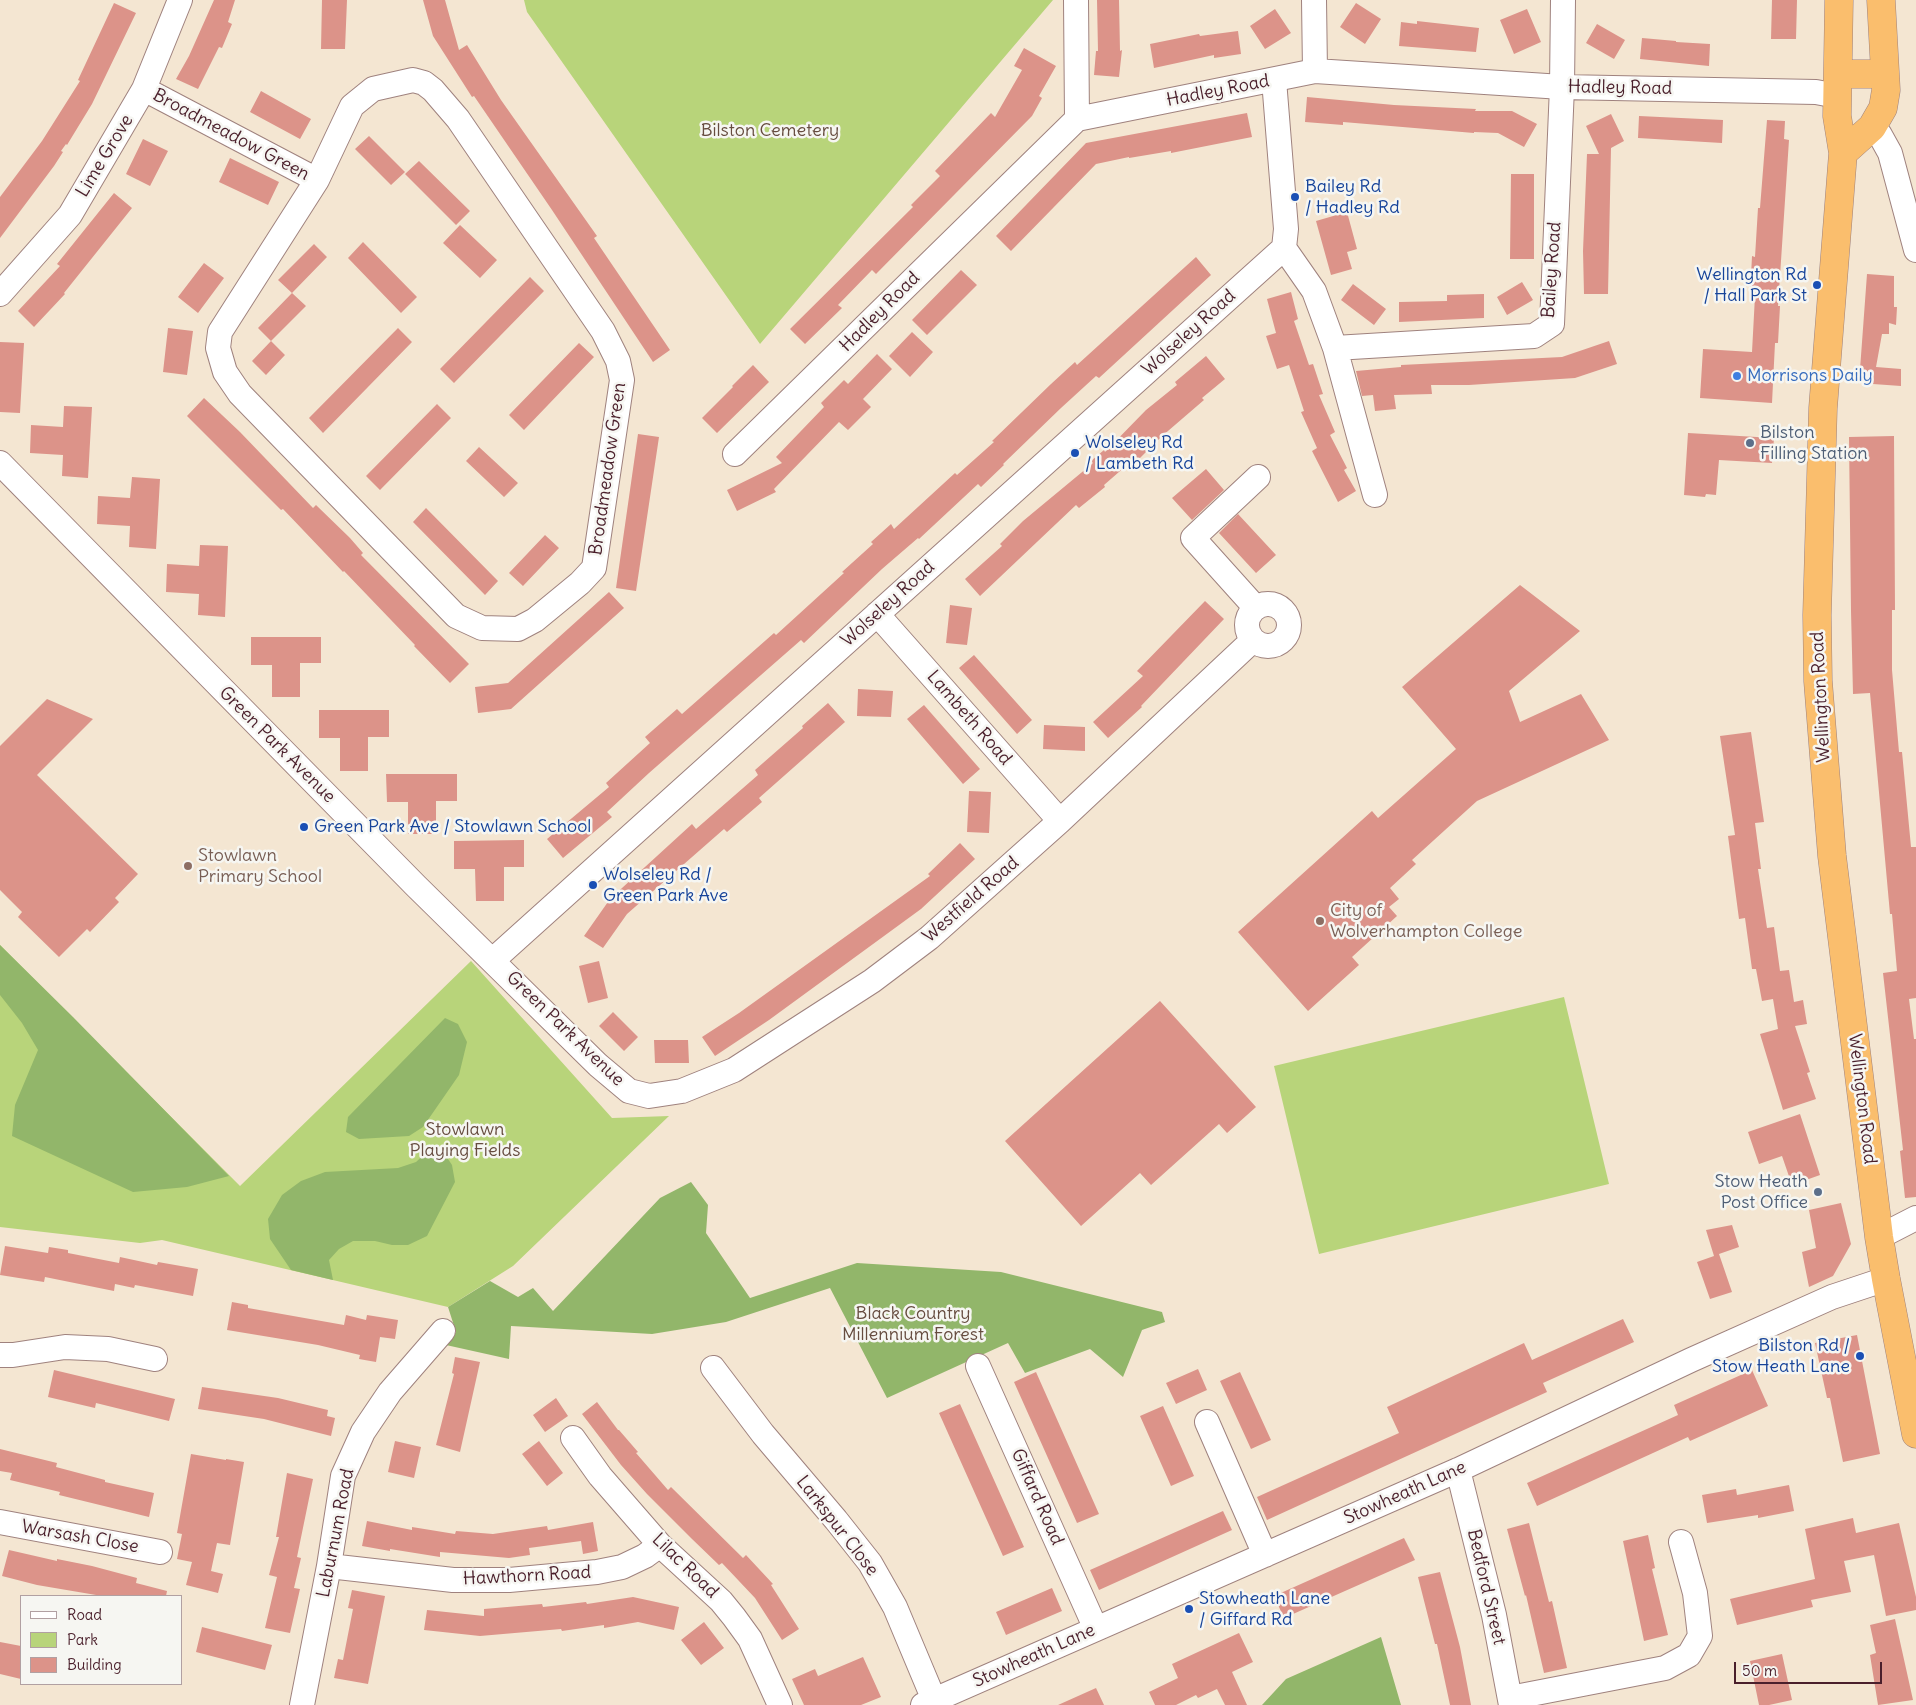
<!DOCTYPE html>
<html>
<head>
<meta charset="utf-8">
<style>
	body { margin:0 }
	#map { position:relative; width:1916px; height:1705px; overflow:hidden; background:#f4e6d2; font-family:Delius,sans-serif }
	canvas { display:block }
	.legend { position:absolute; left:20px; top:1595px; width:162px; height:90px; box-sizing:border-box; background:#f6f6f2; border:1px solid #b1a0a2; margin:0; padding:6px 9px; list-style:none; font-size:15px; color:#4a1f2b }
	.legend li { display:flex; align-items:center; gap:10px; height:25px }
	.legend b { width:25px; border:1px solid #b1a0a2 }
	.scale { position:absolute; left:1734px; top:1662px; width:148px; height:22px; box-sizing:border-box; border:2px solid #4a1f2b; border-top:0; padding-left:6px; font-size:15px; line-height:18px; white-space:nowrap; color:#4a1f2b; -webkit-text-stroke:4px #f6f6f2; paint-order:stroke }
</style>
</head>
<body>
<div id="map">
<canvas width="1916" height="1705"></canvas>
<ul class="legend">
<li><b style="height:6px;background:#fff"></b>Road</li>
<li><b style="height:14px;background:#b8d47a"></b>Park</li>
<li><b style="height:14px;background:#dc9389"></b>Building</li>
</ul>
<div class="scale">50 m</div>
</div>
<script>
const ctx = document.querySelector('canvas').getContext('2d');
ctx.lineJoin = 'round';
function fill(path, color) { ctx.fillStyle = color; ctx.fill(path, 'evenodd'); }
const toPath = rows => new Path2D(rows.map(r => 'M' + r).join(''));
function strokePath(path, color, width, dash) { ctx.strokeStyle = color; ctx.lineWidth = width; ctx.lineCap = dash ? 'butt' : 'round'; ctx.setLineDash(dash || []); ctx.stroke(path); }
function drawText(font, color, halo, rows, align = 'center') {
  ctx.font = font + ' Delius,sans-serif'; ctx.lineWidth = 5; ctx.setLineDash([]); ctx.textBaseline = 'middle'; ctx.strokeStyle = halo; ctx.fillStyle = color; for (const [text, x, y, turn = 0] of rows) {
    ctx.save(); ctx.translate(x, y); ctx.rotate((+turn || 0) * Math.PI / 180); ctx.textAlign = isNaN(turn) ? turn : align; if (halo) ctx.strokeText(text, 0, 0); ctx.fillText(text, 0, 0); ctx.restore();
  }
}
const green = toPath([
	[524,0,1053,0,760,344,527,12],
	[0,945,240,1186,471,961,612,1118,669,1116,513,1266,448,1307,162,1240,140,1243,0,1227],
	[1564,997,1609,1184,1319,1254,1274,1066]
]);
const forest = toPath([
	[0,945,73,1017,229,1176,187,1187,133,1192,12,1136,15,1105,38,1050,22,1023,0,995],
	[445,1018,458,1024,467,1042,459,1075,423,1127,409,1136,359,1139,346,1132,348,1117],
	[431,1148,444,1153,452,1165,455,1182,427,1236,408,1245,392,1245,375,1241,353,1241,339,1249,329,1260,333,1280,291,1270,270,1239,268,1219,282,1195,301,1181,325,1172,398,1168,416,1162],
	[691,1182,708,1205,706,1233,750,1298,857,1263,1001,1272,1162,1312,1165,1322,1142,1330,1123,1377,1090,1349,1025,1373,1008,1343,887,1398,830,1288,726,1322,652,1334,511,1326,509,1359,446,1345,456,1332,448,1307,490,1281,518,1297,533,1288,553,1311,660,1198],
	[1381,1637,1401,1705,1262,1705,1286,1679]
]);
const building = toPath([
	[214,0,235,0,228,22,232,24,222,48,219,47,198,89,176,79,189,56],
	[322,0,347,0,345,49,321,49],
	[423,0,445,0,459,50,467,45,501,100,597,236,594,238,670,350,653,362,552,210,474,96,472,97,433,36],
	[1097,0,1119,0,1120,51,1122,50,1119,77,1094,75,1096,51,1098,51],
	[1772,0,1797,0,1796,39,1771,39],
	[114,3,136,13,92,104,67,145,66,144,61,151,63,152,54,166,0,238,0,197,42,141,80,81,78,80],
	[1356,3,1381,19,1365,44,1340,27],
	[1275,9,1291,33,1265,49,1250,26],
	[1527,9,1541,42,1514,54,1500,20],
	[1417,21,1479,28,1476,52,1399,46,1401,22,1417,24],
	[1597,24,1625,40,1614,59,1586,43],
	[1238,31,1241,54,1214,58,1214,55,1154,68,1150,44,1199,34,1200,36],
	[1642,38,1676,41,1676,42,1710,44,1709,66,1640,59],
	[1024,48,1056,66,1039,96,1042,98,1032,116,876,274,872,270,838,305,842,308,805,344,790,329,913,207,911,205,940,176,935,171,991,113,995,117,1022,70,1014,66],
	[261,91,311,119,300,139,250,112],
	[1307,97,1394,105,1476,109,1475,111,1512,111,1537,124,1524,147,1498,133,1474,132,1474,133,1343,122,1343,125,1305,122],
	[1247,113,1252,137,1171,153,1171,151,1129,158,1129,157,1096,164,1011,251,996,236,1086,143],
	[1611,114,1624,141,1611,148,1608,294,1584,294,1583,251,1587,154,1599,154,1586,126],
	[1639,116,1723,120,1722,143,1638,138],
	[1767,120,1785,121,1784,139,1789,140,1778,306,1780,306,1778,343,1775,343,1772,403,1700,398,1703,349,1752,352,1755,296,1750,296,1752,256,1755,257,1758,208,1760,208],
	[369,136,405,172,391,185,355,149],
	[143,139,168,151,150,186,126,174],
	[230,158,279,182,268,205,219,182],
	[419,161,470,211,456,225,405,174],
	[1511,174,1534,174,1534,259,1510,259],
	[114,193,132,208,64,293,65,294,34,327,18,311,60,266,57,264],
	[1347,212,1357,249,1347,252,1352,269,1331,275,1316,221],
	[460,225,497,260,480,278,443,243],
	[363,242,417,297,401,313,348,258],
	[314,244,327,257,292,293,278,280],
	[1196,257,1211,275,1099,378,1096,376,1061,408,1003,464,1004,465,981,487,978,484,919,539,918,538,882,569,804,643,801,640,649,773,607,812,612,817,563,858,547,839,609,787,606,783,650,743,645,737,677,709,682,714,774,633,776,635,844,573,842,572,873,544,871,542,891,524,894,529,955,473,957,475,994,442,992,441,1051,384,1075,362,1077,365],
	[204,263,224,278,198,313,178,297],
	[961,270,977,285,927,335,912,320],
	[1867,274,1894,276,1894,307,1897,307,1896,325,1889,323,1889,334,1882,334,1876,367,1901,369,1901,386,1859,383],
	[530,277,544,291,454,383,440,369],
	[1522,282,1533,300,1507,315,1497,297],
	[1353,284,1386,309,1374,325,1341,300],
	[1291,292,1298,319,1294,321,1309,365,1313,364,1323,394,1319,395,1335,432,1330,435,1347,468,1344,470,1356,491,1338,502,1312,451,1317,448,1301,412,1304,411,1289,365,1277,369,1266,336,1276,333,1267,299],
	[292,293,306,306,271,341,258,328],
	[1484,294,1484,318,1399,322,1399,302,1447,301,1447,295],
	[168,328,193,331,187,375,163,372],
	[398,328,412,342,323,433,309,418],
	[912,332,933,352,910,377,889,356],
	[271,341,285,355,266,375,252,361],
	[1609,341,1617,364,1575,378,1469,385,1431,385,1432,394,1394,395,1396,409,1375,411,1373,395,1362,396,1356,371,1401,367,1401,365,1562,357],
	[0,342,24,343,20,413,0,412],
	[579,343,594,357,524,430,509,415],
	[877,354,892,369,863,399,871,407,848,430,839,422,774,489,776,492,737,511,727,490,782,463,776,457,824,407,821,403,844,380,848,384],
	[1206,356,1225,379,1202,398,1204,400,1161,437,1130,468,1127,465,1104,485,1105,487,1079,508,1076,505,980,596,965,579,1002,546,1000,544,1023,521,1093,463,1091,461,1104,450,1105,452,1146,410,1177,385,1175,382],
	[753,365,769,382,717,433,702,418,733,387,732,386],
	[204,398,240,432,313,508,316,505,350,538,363,553,361,555,469,664,450,683,414,646,415,645,344,571,343,572,283,509,281,510,187,416],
	[437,404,451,418,380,490,366,476],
	[64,406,92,407,88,478,62,476,63,455,30,453,31,425,63,427],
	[1688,433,1774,438,1772,463,1719,460,1716,495,1706,494,1705,497,1684,495],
	[638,434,659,437,636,591,616,588],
	[1894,436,1895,610,1892,610,1892,670,1899,752,1902,752,1911,847,1916,847,1916,998,1909,999,1914,1039,1916,1039,1916,1197,1905,1198,1900,1151,1903,1150,1883,973,1897,971,1892,914,1890,914,1870,693,1853,694,1851,611,1849,437],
	[479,447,518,483,504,497,466,461],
	[1206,469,1224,490,1192,520,1172,498],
	[132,477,160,479,156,549,129,547,130,526,97,524,98,496,130,498],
	[426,508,498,581,485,595,413,522],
	[1238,514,1276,555,1256,573,1219,533],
	[545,535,559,548,523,586,509,573],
	[200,545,228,546,225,617,198,615,199,594,166,592,167,564,199,566],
	[1520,585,1580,631,1509,691,1520,722,1581,694,1609,740,1477,801,1412,860,1416,864,1390,888,1399,899,1389,907,1397,916,1352,957,1359,965,1308,1011,1238,932,1372,811,1378,818,1456,749,1402,687],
	[609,592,624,608,511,709,478,713,475,687,508,683],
	[1205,601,1224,619,1141,706,1142,707,1108,738,1093,722,1143,676,1137,671],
	[950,605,972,608,967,645,946,643],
	[251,637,321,637,321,663,300,663,300,697,272,697,272,665,251,665],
	[974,655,1032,720,1017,734,959,668],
	[858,689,893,691,891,717,857,716],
	[47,699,93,719,37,775,138,874,115,898,119,902,90,932,87,929,59,957,18,917,22,912,0,890,0,746],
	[828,703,845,722,759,798,762,802,727,832,724,829,627,914,603,948,584,936,610,899,692,824,696,829,758,775,755,770,803,728,802,726],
	[924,705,980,769,963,784,907,719],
	[319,710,389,710,389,737,368,737,368,771,340,771,340,738,319,738],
	[1044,725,1085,727,1085,751,1043,749],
	[1751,732,1764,822,1755,823,1761,869,1758,869,1767,928,1774,927,1780,971,1789,970,1794,1002,1803,1000,1807,1024,1795,1026,1810,1072,1807,1073,1816,1099,1783,1110,1760,1034,1778,1029,1773,999,1762,1001,1756,969,1752,969,1745,918,1739,919,1728,836,1735,835,1720,736],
	[386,774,457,774,457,801,436,801,436,834,408,834,408,802,387,802],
	[969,791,991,792,989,833,967,832],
	[524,840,524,867,504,867,504,901,476,901,475,869,454,869,454,841],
	[960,843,975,859,921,909,769,1020,715,1056,702,1037,739,1013,930,876,928,874],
	[599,961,608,998,588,1003,579,966],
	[1160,1001,1256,1107,1227,1133,1219,1124,1151,1185,1140,1173,1081,1226,1005,1141],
	[613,1012,638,1037,624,1051,599,1026],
	[654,1040,688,1040,689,1063,655,1063],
	[1800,1114,1820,1175,1792,1185,1782,1156,1759,1164,1748,1132],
	[1841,1203,1851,1244,1833,1276,1809,1287,1802,1252,1816,1248,1809,1210],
	[1732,1225,1739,1247,1719,1254,1732,1292,1710,1299,1697,1262,1714,1256,1706,1230],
	[5,1246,48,1253,49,1247,68,1250,68,1253,119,1263,120,1257,157,1265,158,1262,198,1269,193,1296,135,1285,134,1288,115,1284,114,1291,45,1277,44,1282,0,1275],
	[232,1302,248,1305,248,1308,344,1325,346,1315,366,1320,367,1315,398,1320,395,1339,380,1337,376,1362,359,1359,360,1355,318,1345,227,1330],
	[1623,1319,1634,1342,1543,1383,1547,1392,1267,1520,1257,1497,1399,1433,1387,1407,1524,1343,1532,1360],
	[1857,1335,1880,1454,1843,1462,1830,1398,1827,1398,1815,1343],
	[455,1357,480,1362,460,1452,436,1445,454,1374,452,1373],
	[1198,1369,1207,1390,1176,1404,1166,1383],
	[54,1370,175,1399,169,1421,96,1403,95,1408,48,1397],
	[1752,1370,1768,1406,1690,1441,1688,1437,1537,1506,1527,1483,1678,1415,1674,1405],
	[1036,1372,1099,1514,1077,1523,1014,1382],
	[1240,1372,1271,1440,1251,1449,1220,1381],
	[202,1387,278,1398,328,1410,327,1416,335,1418,331,1436,264,1419,198,1409],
	[556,1398,568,1416,545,1432,533,1415],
	[597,1402,618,1430,619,1430,638,1452,636,1453,668,1490,671,1487,743,1558,746,1555,773,1584,771,1585,799,1629,782,1640,755,1598,722,1563,719,1565,692,1539,647,1494,621,1465,582,1414],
	[960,1404,1024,1547,1003,1556,939,1413],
	[1163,1406,1194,1476,1171,1486,1140,1416],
	[395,1441,421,1447,414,1478,388,1472],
	[539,1441,563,1473,547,1486,522,1454],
	[0,1449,57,1463,56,1467,105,1480,105,1482,154,1493,149,1517,59,1495,60,1492,10,1480,12,1473,0,1471],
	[191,1454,226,1460,226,1459,244,1462,230,1545,217,1543,211,1571,223,1574,218,1593,186,1585,192,1562,177,1559,182,1534,177,1533],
	[287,1473,313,1479,297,1557,301,1558,294,1588,300,1589,290,1633,265,1628,277,1577,269,1575,279,1537,276,1537],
	[1789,1485,1794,1511,1758,1518,1758,1515,1707,1523,1702,1495,1736,1489,1737,1495],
	[1223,1511,1232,1530,1099,1590,1090,1570],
	[1853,1518,1856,1533,1899,1523,1916,1597,1916,1610,1886,1616,1874,1555,1844,1561,1851,1592,1811,1600,1813,1607,1737,1625,1730,1599,1815,1579,1805,1529],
	[367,1521,412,1530,412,1527,455,1534,456,1531,493,1534,547,1526,548,1530,593,1522,598,1551,583,1554,581,1541,529,1548,530,1555,509,1558,440,1552,440,1557,390,1549,390,1551,362,1546],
	[1529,1523,1549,1602,1552,1601,1567,1668,1544,1673,1526,1595,1525,1596,1507,1529],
	[1648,1535,1655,1568,1652,1569,1668,1635,1644,1641,1623,1541],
	[1404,1538,1415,1560,1284,1618,1274,1596],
	[9,1550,57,1561,57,1559,92,1566,137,1578,136,1583,167,1591,166,1596,102,1596,37,1585,2,1576],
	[1440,1572,1460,1647,1471,1705,1450,1705,1437,1644,1435,1644,1418,1577],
	[1052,1588,1062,1611,1006,1635,996,1612],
	[352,1590,385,1596,368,1684,334,1678,338,1659,343,1660,353,1609,348,1608],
	[633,1597,679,1607,674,1630,638,1622,604,1628,604,1625,562,1631,561,1629,480,1636,424,1630,427,1610,484,1616,484,1609,542,1604,543,1607,586,1602,587,1604],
	[1895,1619,1913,1700,1878,1705,1870,1655,1876,1653,1870,1625],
	[704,1622,724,1648,701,1665,681,1640],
	[202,1627,272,1645,265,1670,196,1652],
	[1239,1633,1253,1662,1232,1672,1247,1705,1225,1705,1217,1689,1198,1698,1196,1695,1176,1705,1155,1705,1149,1692,1178,1678,1172,1664],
	[0,1642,21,1646,21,1679,0,1674],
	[1782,1654,1792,1700,1769,1705,1759,1705,1750,1661],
	[863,1657,881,1697,861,1705,804,1705,792,1679,815,1669,818,1676],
	[1096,1688,1104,1705,1058,1705]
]);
const minor = toPath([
	[1076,0,1077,119],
	[1314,0,1315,71],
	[1274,80,1286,229,1284,248,1314,291,1335,348,1375,495],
	[144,89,317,180,352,106,373,89,413,80,424,83,433,90,458,119,603,331,618,361,622,380,594,568,580,583,535,620,518,629,482,628,456,616,240,394,225,372,218,348,220,332,317,180],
	[1872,127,1880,135,1890,153,1916,250],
	[0,294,70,215,144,89,180,0],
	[1335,348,1534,336,1552,324,1562,87,1563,0],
	[735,454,1077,119,1315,71,1562,87,1816,92,1837,96],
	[0,463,416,886,598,1065,629,1091,649,1096,682,1091,734,1070,872,981,929,938,1060,821,1253,640],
	'1247 625a21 21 0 1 1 42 0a21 21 0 1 1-42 0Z',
	[1255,607,1193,538,1258,477],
	[877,614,1060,821],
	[493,960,1284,248],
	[1879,1237,1916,1218],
	[0,1355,13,1355,65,1347,108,1349,155,1359],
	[978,1366,1096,1629],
	[713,1368,763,1434,836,1520,870,1563,895,1607,934,1700],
	[1207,1422,1265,1555],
	[573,1438,600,1476,660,1545,721,1601,734,1617,750,1639,780,1705],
	[1458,1470,1494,1615,1511,1705],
	[0,1522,160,1552],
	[329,1566,453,1580,509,1580,597,1572,622,1567,645,1556,660,1545],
	[1510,1698,1665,1668,1689,1655,1700,1636,1695,1593,1681,1542],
	[302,1705,329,1566,343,1476,363,1432,390,1392,443,1331],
	[923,1705,1458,1470,1691,1360,1832,1297,1886,1279]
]);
const highway = toPath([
	[1839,0,1837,116,1843,153,1823,408,1817,615,1818,681,1832,856,1879,1237,1886,1279,1916,1434],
	[1838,74,1884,74],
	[1843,153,1872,127,1883,108,1886,90,1881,0]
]);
const markers = [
	[1295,197,5,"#1a4fb4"],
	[1817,285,5,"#1a4fb4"],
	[1737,376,5,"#3f7fe0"],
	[1750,443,5,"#5c6f8a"],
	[1075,453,5,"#1a4fb4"],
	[304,827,5,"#1a4fb4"],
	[188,866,5,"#8d6e63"],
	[593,885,5,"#1a4fb4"],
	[1320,921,5,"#8d6e63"],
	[1818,1192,5,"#5c6f8a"],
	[1860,1356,5,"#1a4fb4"],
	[1189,1609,5,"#1a4fb4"]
];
const streetNames = [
	["Hadley Road",1620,88,1],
	["Hadley Road",1218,91,-11],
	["Broadmeadow Green",231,135,28],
	["Lime Grove",105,156,-59],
	["Bailey Road",1552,270,-86],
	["Hadley Road",880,312,-45],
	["Wolseley Road",1189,333,-42],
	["Broadmeadow Green",608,469,-82],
	["Wolseley Road",888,604,-42],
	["Wellington Road",1821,697,-93],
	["Lambeth Road",969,718,49],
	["Green Park Avenue",277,745,45],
	["Westfield Road",971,900,-41],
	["Green Park Avenue",565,1029,44],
	["Wellington Road",1862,1099,83],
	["Stowheath Lane",1405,1493,-24],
	["Giffard Road",1037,1497,66],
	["Larkspur Close",837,1526,52],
	["Laburnum Road",336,1533,-79],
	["Warsash Close",80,1537,10],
	["Lilac Road",685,1566,44],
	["Hawthorn Road",527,1576,-3],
	["Bedford Street",1486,1587,77],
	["Stowheath Lane",1034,1656,-24]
];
const parkNames = [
	["Bilston Cemetery",770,131],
	["Stowlawn",465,1130],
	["Playing Fields",465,1151],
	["Black Country",913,1314],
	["Millennium Forest",913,1335]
];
const transitNames = [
	["Bailey Rd",1305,187],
	["/ Hadley Rd",1305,208],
	["Wellington Rd",1807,275,"right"],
	["/ Hall Park St",1807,296,"right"],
	["Wolseley Rd",1085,443],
	["/ Lambeth Rd",1085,464],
	["Green Park Ave / Stowlawn School",314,827],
	["Wolseley Rd /",603,875],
	["Green Park Ave",603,896],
	["Bilston Rd /",1850,1346,"right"],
	["Stow Heath Lane",1850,1367,"right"],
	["Stowheath Lane",1199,1599],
	["/ Giffard Rd",1199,1620]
];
const shopNames = [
	["Morrisons Daily",1747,376]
];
const serviceNames = [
	["Bilston",1760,433],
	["Filling Station",1760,454],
	["Stow Heath",1808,1182,"right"],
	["Post Office",1808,1203,"right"]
];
const educationNames = [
	["Stowlawn",198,856],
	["Primary School",198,877],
	["City of",1330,911],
	["Wolverhampton College",1330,932]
];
fill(green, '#b8d47a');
fill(forest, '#92b66a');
fill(building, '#dc9389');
strokePath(minor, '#9f827e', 26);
strokePath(highway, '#9f827e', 29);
strokePath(minor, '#fff', 24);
strokePath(highway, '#fabe6d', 28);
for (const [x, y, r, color] of markers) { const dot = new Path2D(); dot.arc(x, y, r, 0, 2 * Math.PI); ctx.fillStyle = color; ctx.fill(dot); strokePath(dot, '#f6f6f2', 2); }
drawText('18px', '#4a1f2b', '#f6f6f2', streetNames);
drawText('18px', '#664c3f', '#f6f6f2', parkNames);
drawText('18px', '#164399', '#f6f6f2', transitNames, 'left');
drawText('18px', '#366cbe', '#f6f6f2', shopNames, 'left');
drawText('18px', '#4e5e75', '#f6f6f2', serviceNames, 'left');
drawText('18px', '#785e54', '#f6f6f2', educationNames, 'left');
</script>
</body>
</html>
